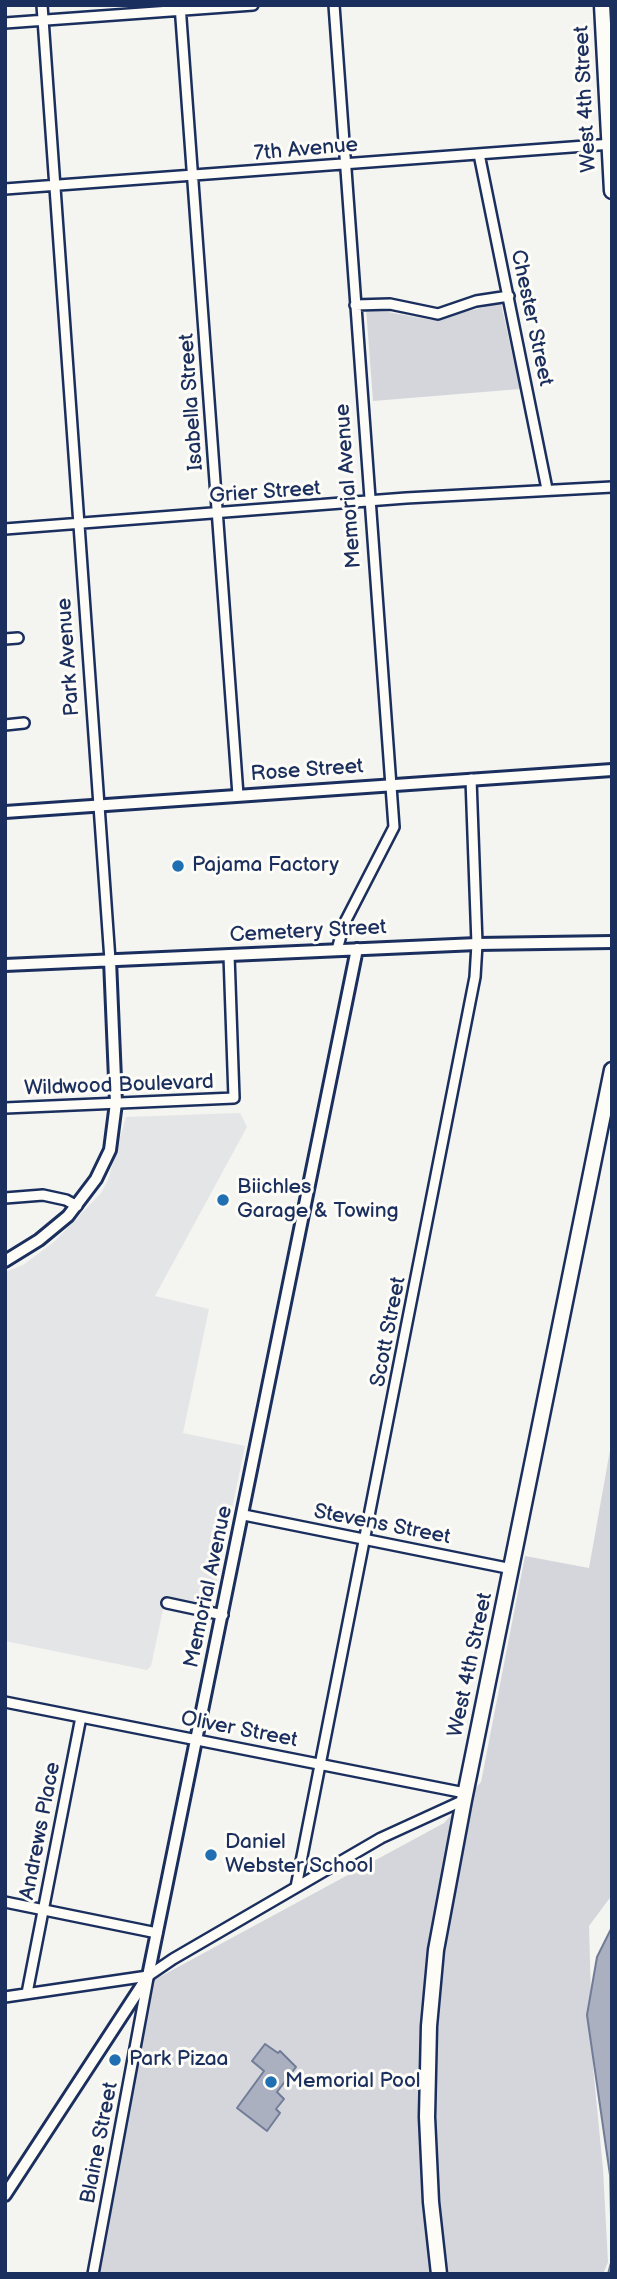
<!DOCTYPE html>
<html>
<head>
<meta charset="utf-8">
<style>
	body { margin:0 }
	#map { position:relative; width:617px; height:2279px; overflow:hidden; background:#f4f4f1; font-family:"Balsamiq Sans",sans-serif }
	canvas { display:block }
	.frame { position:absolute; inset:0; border:7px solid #1b2f5e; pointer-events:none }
</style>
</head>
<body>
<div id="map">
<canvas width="617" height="2279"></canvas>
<div class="frame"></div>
</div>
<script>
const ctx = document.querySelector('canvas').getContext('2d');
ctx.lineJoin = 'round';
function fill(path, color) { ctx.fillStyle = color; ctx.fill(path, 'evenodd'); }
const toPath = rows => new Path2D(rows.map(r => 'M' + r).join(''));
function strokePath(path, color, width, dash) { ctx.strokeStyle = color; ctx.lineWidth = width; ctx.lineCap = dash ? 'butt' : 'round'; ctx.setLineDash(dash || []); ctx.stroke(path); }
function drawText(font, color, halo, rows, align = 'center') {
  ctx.font = font + ' "Balsamiq Sans",sans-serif'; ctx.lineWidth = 6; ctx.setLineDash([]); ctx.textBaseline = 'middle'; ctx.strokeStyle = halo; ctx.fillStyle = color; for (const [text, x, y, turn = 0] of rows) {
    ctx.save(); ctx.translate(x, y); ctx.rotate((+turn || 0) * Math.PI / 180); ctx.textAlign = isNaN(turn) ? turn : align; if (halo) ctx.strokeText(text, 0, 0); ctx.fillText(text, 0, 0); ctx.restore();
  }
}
const built = toPath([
	[240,1113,247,1127,155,1296,209,1309,183,1433,245,1446,212,1605,166,1596,151,1666,147,1670,5,1641,5,1272,23,1265,54,1242,101,1193,108,1180,126,1117]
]);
const green = toPath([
	[501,303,520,389,373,401,366,308,432,320],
	[612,1439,612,1895,589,1926,593,2067,603,2169,608,2262,603,2274,97,2274,154,1980,444,1823,481,1782,525,1556,589,1568]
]);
const water = toPath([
	[612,1927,612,2274,608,2274,612,2259,610,2175,587,2015,597,1957,612,1927],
	[265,2044,278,2053,280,2051,296,2067,277,2092,284,2099,276,2109,280,2113,267,2131,237,2108,264,2071,252,2061,265,2044]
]);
const minor = toPath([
	[42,5,110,960],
	[180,5,238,795],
	[334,5,394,827,344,924,337,950],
	[5,23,253,5],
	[479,154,547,489],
	[5,189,612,144],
	[355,305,390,304,438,314,476,301,509,296],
	[5,529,406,498,612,487],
	[5,639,18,638],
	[5,725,24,723],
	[5,1108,234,1098,229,955],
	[5,1198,43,1195,66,1200,77,1206],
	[244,1515,512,1569],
	[167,1603,223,1615],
	[5,1702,465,1793],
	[296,1887,475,977,477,944,471,779],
	[5,1902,157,1933],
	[27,1993,81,1717],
	[5,1997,148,1976,173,1959,381,1838,464,1800],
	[93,2274,148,1978]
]);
const tertiary = toPath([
	[5,812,612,770],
	[5,965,477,944,612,942],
	[5,1261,39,1240,68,1216,96,1179,110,1150,116,1103,110,960],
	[5,2195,148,1976,357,949]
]);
const primary = toPath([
	[602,5,612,191],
	[439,2274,431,2202,427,2117,429,2026,436,1950,464,1800,612,1070]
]);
const markers = [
	[178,866,7,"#1f6fb2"],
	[223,1200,7,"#1f6fb2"],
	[211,1855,7,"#1f6fb2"],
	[115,2060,7,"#1f6fb2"],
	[271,2082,7,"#1f6fb2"]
];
const streetNames = [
	["West 4th Street",586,99,-93],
	["7th Avenue",306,150,-5],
	["Chester Street",531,318,78],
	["Isabella Street",192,402,-94],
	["Memorial Avenue",349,486,-94],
	["Grier Street",265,493,-4],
	["Park Avenue",69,657,-94],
	["Rose Street",307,771,-4],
	["Cemetery Street",308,932,-3],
	["Wildwood Boulevard",119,1086,-2],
	["Scott Street",389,1332,-79],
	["Stevens Street",382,1525,11],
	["Memorial Avenue",209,1587,-78],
	["West 4th Street",471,1665,-78],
	["Oliver Street",239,1730,11],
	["Andrews Place",41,1831,-79],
	["Blaine Street",100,2143,-79]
];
const poiNames = [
	["Pajama Factory",192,866],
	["Biichles",237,1188],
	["Garage & Towing",237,1212],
	["Daniel",225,1843],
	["Webster School",225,1867],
	["Park Pizaa",129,2060],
	["Memorial Pool",285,2082]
];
fill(built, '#e4e5e6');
fill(green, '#d4d6db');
fill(water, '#aab0bf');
strokePath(water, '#717c98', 2);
strokePath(minor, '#1b2f5e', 14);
strokePath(tertiary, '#1b2f5e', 16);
strokePath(primary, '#1b2f5e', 19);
strokePath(minor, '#fdfcf7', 9);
strokePath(tertiary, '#fdfcf7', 10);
strokePath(primary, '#fdfcf7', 14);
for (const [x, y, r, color] of markers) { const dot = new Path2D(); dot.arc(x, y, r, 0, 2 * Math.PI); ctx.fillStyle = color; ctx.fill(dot); strokePath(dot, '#fdfcf7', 2.5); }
drawText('21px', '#1b2f5e', '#fdfcf7', streetNames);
drawText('21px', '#1b2f5e', '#fdfcf7', poiNames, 'left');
</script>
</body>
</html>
